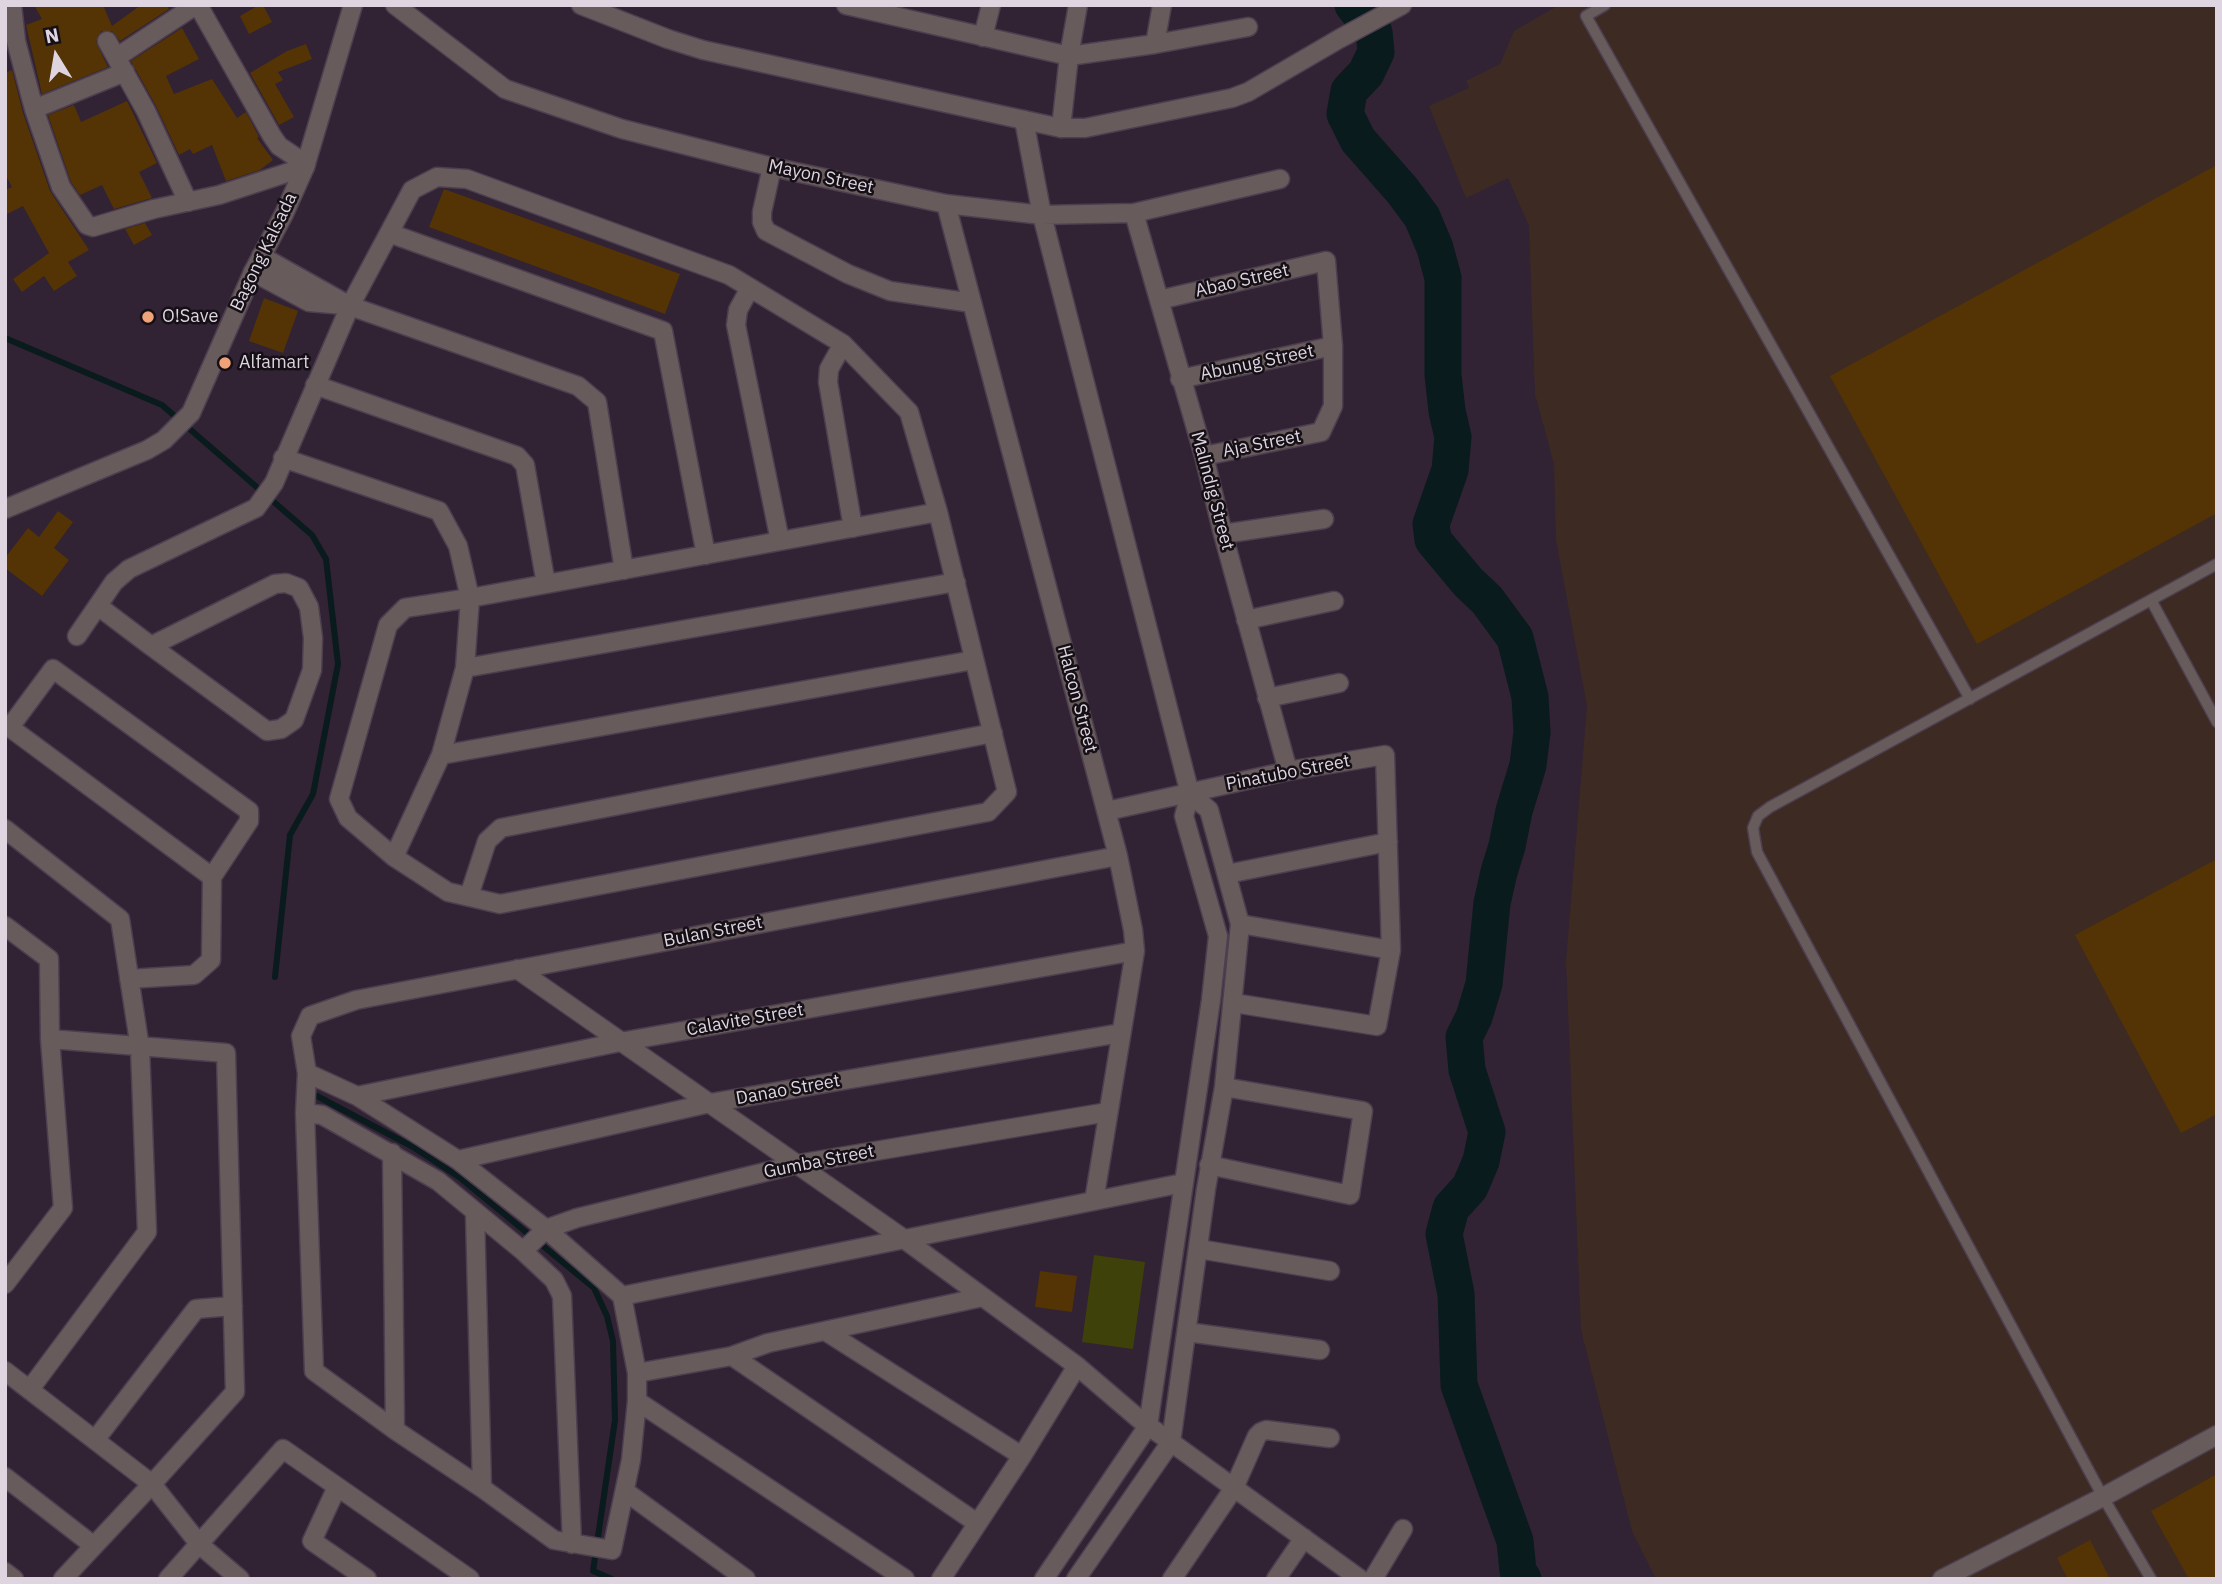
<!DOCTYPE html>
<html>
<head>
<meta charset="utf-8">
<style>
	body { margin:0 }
	#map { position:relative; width:2222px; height:1584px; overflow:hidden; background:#312234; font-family:"IBM Plex Sans",sans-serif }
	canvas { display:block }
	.frame { position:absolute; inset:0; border:7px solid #dfd5e0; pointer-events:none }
	.north { position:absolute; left:21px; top:21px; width:70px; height:70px; -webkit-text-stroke:5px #150f16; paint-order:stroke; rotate:349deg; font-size:19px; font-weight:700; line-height:28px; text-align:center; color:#dfd5e0 }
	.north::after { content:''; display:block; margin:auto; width:24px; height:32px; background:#dfd5e0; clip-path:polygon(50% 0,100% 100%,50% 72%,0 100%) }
</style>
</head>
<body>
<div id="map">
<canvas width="2222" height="1584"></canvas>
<div class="frame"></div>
<div class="north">N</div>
</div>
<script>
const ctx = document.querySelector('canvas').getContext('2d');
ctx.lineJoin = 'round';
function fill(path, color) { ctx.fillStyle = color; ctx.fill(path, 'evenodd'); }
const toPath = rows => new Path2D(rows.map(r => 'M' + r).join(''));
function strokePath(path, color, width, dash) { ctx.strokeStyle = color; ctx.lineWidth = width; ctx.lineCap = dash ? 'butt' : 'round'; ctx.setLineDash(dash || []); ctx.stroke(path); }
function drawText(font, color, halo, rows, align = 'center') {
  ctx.font = font + ' "IBM Plex Sans",sans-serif'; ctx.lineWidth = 5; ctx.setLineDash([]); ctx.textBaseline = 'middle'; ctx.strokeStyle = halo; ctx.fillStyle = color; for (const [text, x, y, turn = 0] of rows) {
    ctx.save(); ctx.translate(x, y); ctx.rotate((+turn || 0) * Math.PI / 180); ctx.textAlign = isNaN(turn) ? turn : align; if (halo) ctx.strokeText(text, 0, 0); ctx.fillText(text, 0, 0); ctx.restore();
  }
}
const industrial = toPath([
	[1559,5,2217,5,2217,1579,1656,1579,1632,1531,1581,1330,1566,961,1587,706,1556,540,1554,464,1535,394,1529,226,1508,178,1466,198,1429,106,1469,88,1466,81,1500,64,1514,31]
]);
const green = toPath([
	[1094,1255,1145,1262,1133,1349,1082,1342]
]);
const stream = toPath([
	[5,338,162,405,312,535,326,559,338,664,313,794,290,835,275,977],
	[317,1096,413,1147,459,1177,594,1288,607,1316,613,1341,615,1420,593,1571,612,1579]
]);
const river = toPath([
	[1353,5,1374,32,1376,52,1366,73,1349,91,1345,114,1358,140,1402,190,1422,217,1435,248,1443,278,1443,375,1447,411,1453,437,1450,470,1431,524,1433,540,1468,582,1487,600,1515,638,1530,697,1532,732,1528,765,1514,811,1507,846,1499,872,1492,903,1484,984,1474,1017,1464,1037,1467,1070,1487,1132,1481,1161,1470,1187,1451,1208,1444,1234,1456,1294,1459,1385,1515,1541,1518,1571,1523,1579]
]);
const building = toPath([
	[34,5,103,5,112,26,141,5,166,5,169,9,120,41,112,31,101,31,96,42,108,67,42,94,26,25,42,19],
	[259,5,263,5,272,22,249,34,240,16],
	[182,28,199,59,166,76,174,94,212,79,237,118,246,112,259,137,257,138,273,160,260,170,226,181,212,145,193,154,190,149,179,155,156,106,131,61],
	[306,44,312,59,278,72,283,80,275,84,294,117,279,125,250,73,287,51],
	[12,70,23,113,50,191,89,250,68,262,77,276,54,291,44,276,22,292,13,279,49,253,23,206,5,215,5,190,12,187,5,174,5,73],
	[127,101,157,163,139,172,152,198,114,209,102,185,80,195,71,182,48,115,74,105,81,122],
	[2217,165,2217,513,1977,644,1830,376],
	[444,189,680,274,665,314,429,227],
	[145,223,152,235,134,245,125,229],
	[264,298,298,311,283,353,249,341],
	[58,511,73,522,54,548,69,560,42,596,5,568,5,558,28,528,39,537],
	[2217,859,2217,1114,2181,1133,2075,935],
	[1040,1271,1077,1276,1072,1312,1035,1307],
	[2217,1474,2217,1579,2189,1579,2151,1511],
	[2090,1540,2110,1579,2068,1579,2057,1558]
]);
const service = toPath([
	[1605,5,1586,16,1970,699],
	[2151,600,2217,722],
	[2151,1579,2103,1497,1757,852,1753,828,1758,816,1770,807,2217,564]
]);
const minor = toPath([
	[12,5,16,41,34,109,61,187,87,225,93,227,154,209,219,195,305,167],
	[198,5,272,136,279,146,306,164],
	[395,5,505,89,622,129,772,167,946,204,1042,215,1134,213,1280,179],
	[846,5,1069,56,1155,44,1248,27],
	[983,37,991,5],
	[107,41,146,111,188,202],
	[1155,44,1162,5],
	[117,57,196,5],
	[34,109,125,72],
	[1024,120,1042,215,1190,794,1184,816,1218,936,1211,1000,1148,1426,1044,1579],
	[1061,128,1069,56,1078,5],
	[772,167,762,212,762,222,766,231,848,274,890,291,972,303],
	[946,204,1118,856,1133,930,1135,951,1094,1201],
	[1134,213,1204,456,1223,534,1288,771],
	[389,233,663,331,706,555],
	[261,256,350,306,578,386,597,402,624,570],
	[253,272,309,302,343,305],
	[750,288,738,310,736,325,780,541],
	[1159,300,1326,261,1333,346,1333,406,1321,432,1204,456],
	[843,344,829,369,828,382,853,528],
	[1180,379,1333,346],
	[315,385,517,456,525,465,546,584],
	[283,458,439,511,458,546,470,598,465,668,441,755,394,857],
	[1223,534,1324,519],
	[286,583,299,588,309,607,313,638,312,670,294,720,281,729,267,731,151,646,275,584,286,583],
	[98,606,151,646],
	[1246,620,1334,601],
	[77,636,114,582,129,569,256,508,274,483,350,306,412,190,437,177,467,179,729,275,843,344,909,412,938,512,1007,792,988,812,500,904,448,892,394,857,348,818,339,799,388,625,405,608,470,598,938,512],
	[465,668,956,582],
	[1267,698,1339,683],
	[5,724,212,877],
	[10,727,53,669,249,811,249,821,212,877,211,960,194,975,129,979],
	[441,755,974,660],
	[1107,811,1288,771,1385,755,1391,950,1377,1026,1234,1003],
	[5,829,120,919,140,1048,147,1232,30,1389],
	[1227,874,1388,842],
	[469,896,487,841,501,828,993,733],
	[1240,924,1391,950],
	[5,926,49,959,50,1039,63,1208,5,1284],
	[517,969,904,1239,1077,1366,1139,1419,1360,1579],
	[307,1073,357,1096,458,1160,546,1229,622,1296,637,1373,637,1401,631,1460,612,1550,554,1540,482,1488,395,1430,314,1371,305,1113,307,1073,301,1036,310,1016,356,1000,1118,856],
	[357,1096,620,1042,1135,951],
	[305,1113,322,1115,438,1181,523,1251,554,1280,562,1296,572,1544],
	[392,1153,395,1430],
	[458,1160,710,1103,1121,1033],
	[1209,1165,1350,1195,1363,1111,1224,1087],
	[475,1214,482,1488],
	[1199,1249,1330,1271],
	[523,1251,546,1229,577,1218,798,1164,1108,1112],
	[622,1296,1183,1183],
	[825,1331,1022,1456],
	[1187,1332,1320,1350],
	[5,1371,152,1484,235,1392,226,1053,50,1039],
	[637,1373,732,1356],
	[637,1401,905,1579],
	[95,1440,196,1309,233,1306],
	[5,1477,94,1546],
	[337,1487,312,1541,367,1579],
	[626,1492,746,1579],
	[977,1523,732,1356,768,1343,983,1297],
	[5,1572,14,1579],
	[63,1579,152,1484,200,1545,240,1579],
	[168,1579,283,1449,470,1579],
	[941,1579,1022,1456,1077,1366],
	[1076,1579,1171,1442,1206,1189,1224,1087,1240,924,1209,810,1190,794],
	[1172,1579,1234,1488,1257,1436,1261,1432,1266,1430,1330,1438],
	[1276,1579,1304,1538],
	[1373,1579,1403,1529],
	[1942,1579,2103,1497,2217,1435]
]);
const tertiary = toPath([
	[581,5,668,39,703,50,1024,120,1061,128,1085,128,1232,98,1248,92,1339,39,1402,5],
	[5,509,147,450,164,440,191,413,253,272,284,214,305,167,353,5]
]);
const markers = [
	[148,317,7,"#f0a378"],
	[225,363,7,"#f0a378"]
];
const streetNames = [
	["Mayon Street",821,177,12],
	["Bagong Kalsada",264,252,-64],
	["Abao Street",1242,281,-13],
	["Abunug Street",1257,363,-12],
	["Aja Street",1262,444,-11],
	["Malindig Street",1212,491,75],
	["Halcon Street",1077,699,75],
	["Pinatubo Street",1288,773,-11],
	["Bulan Street",713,932,-11],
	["Calavite Street",745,1020,-10],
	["Danao Street",788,1090,-10],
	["Gumba Street",819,1162,-11]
];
const poiNames = [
	["O!Save",162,317],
	["Alfamart",239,363]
];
fill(industrial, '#3d2b23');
fill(green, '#3f410a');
strokePath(stream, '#091b1d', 6);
strokePath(river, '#091b1d', 37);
fill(building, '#543405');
strokePath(service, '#4d3f50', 13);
strokePath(minor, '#4d3f50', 21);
strokePath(tertiary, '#4d3f50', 21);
strokePath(service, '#685b5b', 10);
strokePath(minor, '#685b5b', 18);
strokePath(tertiary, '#685b5b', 18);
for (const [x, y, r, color] of markers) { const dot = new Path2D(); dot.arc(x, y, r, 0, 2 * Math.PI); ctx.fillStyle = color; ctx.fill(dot); strokePath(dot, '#150f16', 2.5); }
drawText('18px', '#dfd5e0', '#150f16', streetNames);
drawText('18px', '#dfd5e0', '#150f16', poiNames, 'left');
</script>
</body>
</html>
